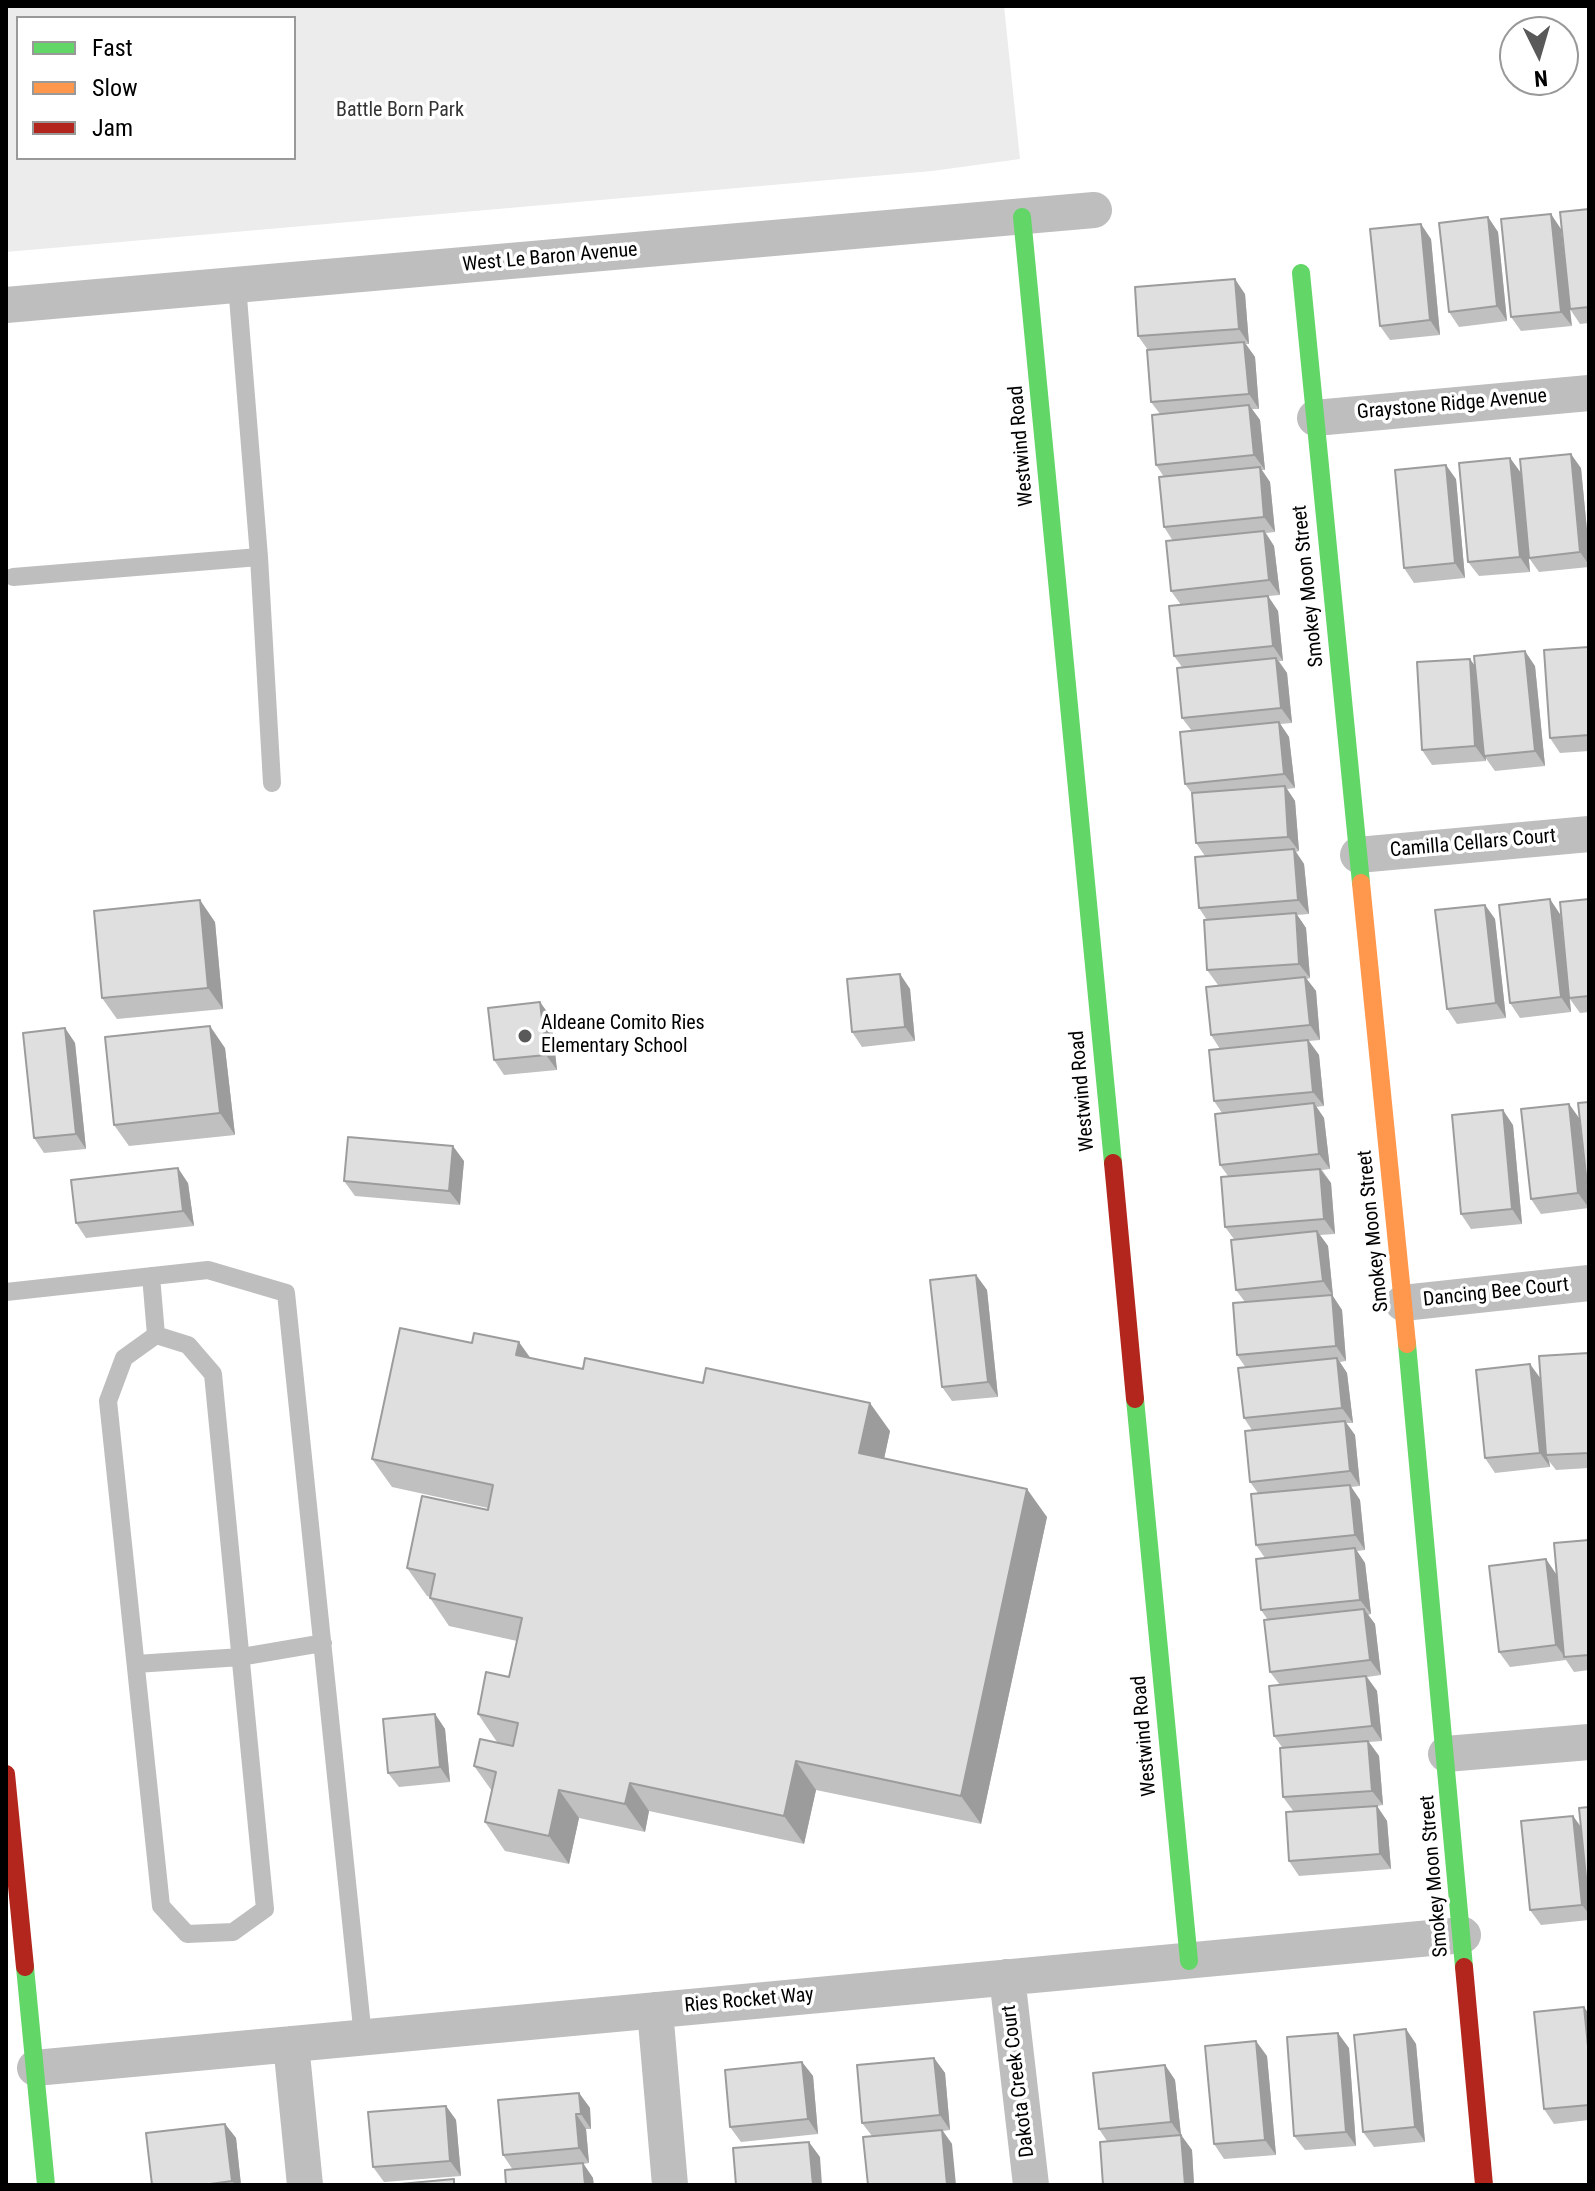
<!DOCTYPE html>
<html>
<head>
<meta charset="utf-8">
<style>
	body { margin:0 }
	#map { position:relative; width:1595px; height:2191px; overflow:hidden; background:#fff; font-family:"Roboto Condensed",sans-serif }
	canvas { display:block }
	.frame { position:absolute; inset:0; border:8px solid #000; pointer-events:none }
	.legend { position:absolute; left:16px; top:16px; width:280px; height:144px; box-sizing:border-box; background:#fff; border:2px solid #999; margin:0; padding:10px 14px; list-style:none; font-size:24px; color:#000 }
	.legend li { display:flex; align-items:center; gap:16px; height:40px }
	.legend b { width:40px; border:2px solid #999 }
	.north { position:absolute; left:1499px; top:16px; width:80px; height:80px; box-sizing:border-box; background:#fff; border:2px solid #999; border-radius:50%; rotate:175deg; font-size:22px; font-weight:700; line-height:32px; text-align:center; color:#000 }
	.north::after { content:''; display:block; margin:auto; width:28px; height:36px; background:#595959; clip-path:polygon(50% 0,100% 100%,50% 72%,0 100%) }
</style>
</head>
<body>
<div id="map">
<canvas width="1595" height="2191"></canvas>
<div class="frame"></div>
<ul class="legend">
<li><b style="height:10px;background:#63d668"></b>Fast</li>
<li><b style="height:10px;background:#ff974d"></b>Slow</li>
<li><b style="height:10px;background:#b3261e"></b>Jam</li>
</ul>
<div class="north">N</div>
</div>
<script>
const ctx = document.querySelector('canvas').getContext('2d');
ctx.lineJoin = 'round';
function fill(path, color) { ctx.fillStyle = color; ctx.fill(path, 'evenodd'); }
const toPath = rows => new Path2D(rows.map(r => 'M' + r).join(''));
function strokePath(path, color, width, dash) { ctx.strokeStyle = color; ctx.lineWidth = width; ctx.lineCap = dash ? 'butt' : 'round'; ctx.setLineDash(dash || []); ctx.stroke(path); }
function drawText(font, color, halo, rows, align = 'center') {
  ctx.font = font + ' "Roboto Condensed",sans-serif'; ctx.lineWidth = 7; ctx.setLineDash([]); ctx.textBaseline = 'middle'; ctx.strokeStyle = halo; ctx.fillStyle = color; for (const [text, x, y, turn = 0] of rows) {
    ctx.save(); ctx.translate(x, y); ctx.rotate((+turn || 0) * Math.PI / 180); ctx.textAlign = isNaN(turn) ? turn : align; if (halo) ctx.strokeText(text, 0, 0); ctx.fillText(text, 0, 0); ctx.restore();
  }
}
const green = toPath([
	[6,6,1004,6,1020,159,932,171,6,252],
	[18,18,294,18,294,158,18,158]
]);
const lane = toPath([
	[237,285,259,557,272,783],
	[13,577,259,557],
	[151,1276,156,1335,124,1358,108,1401,161,1906,187,1934,233,1932,265,1909,213,1374,188,1345,156,1335],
	[6,1292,208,1270,286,1293,363,2037],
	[136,1664,241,1657,323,1643]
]);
const street = toPath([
	[6,305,1094,210],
	[1315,418,1589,393],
	[1358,855,1589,834],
	[1403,1303,1589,1283],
	[1446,1754,1589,1742],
	[1007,1977,1031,2185],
	[655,2010,670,2185],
	[291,2044,305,2185],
	[35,2068,1463,1935]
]);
const fast = toPath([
	[1022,217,1113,1163],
	[1301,273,1361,883],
	[1407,1344,1464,1967],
	[1135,1399,1189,1961],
	[25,1967,46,2185]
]);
const slow = toPath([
	[1361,883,1407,1344]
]);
const jam = toPath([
	[1113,1163,1135,1399],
	[6,1774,25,1967],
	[1464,1967,1484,2185]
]);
const wall = toPath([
	[1589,209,1589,323,1580,324,1570,309],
	[1488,217,1498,232,1507,321,1459,327,1449,312],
	[1501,219,1572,326,1521,331,1511,317],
	[1431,239,1440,335,1390,340,1380,326],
	[1245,294,1249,344,1246,344,1255,357,1259,409,1252,409,1260,420,1265,470,1261,470,1270,482,1275,532,1266,533,1274,546,1280,595,1268,596,1278,611,1283,661,1279,661,1287,673,1292,723,1280,724,1289,737,1295,788,1287,789,1295,801,1299,851,1296,852,1304,864,1309,914,1297,915,1306,928,1310,978,1307,979,1316,991,1320,1040,1309,1041,1319,1055,1324,1106,1316,1107,1324,1118,1330,1169,1322,1170,1331,1183,1335,1234,1320,1235,1328,1246,1333,1296,1342,1310,1346,1361,1340,1362,1347,1373,1353,1423,1346,1423,1355,1435,1360,1486,1351,1487,1360,1500,1365,1550,1357,1551,1365,1563,1371,1614,1368,1615,1375,1624,1381,1675,1367,1677,1377,1691,1382,1741,1369,1742,1379,1756,1383,1805,1377,1806,1387,1821,1391,1869,1299,1876,1289,1861,1294,1812,1283,1797,1282,1747,1274,1736,1280,1685,1270,1672,1268,1620,1261,1610,1265,1558,1256,1545,1258,1493,1250,1482,1252,1430,1244,1418,1246,1368,1237,1355,1245,1302,1236,1290,1234,1239,1225,1227,1228,1176,1220,1165,1222,1113,1214,1101,1220,1049,1211,1035,1218,985,1207,970,1207,920,1199,908,1205,856,1196,843,1193,795,1185,784,1192,731,1182,718,1182,667,1174,656,1181,605,1171,591,1173,541,1164,527,1164,477,1156,465,1160,414,1151,402,1148,350,1138,336],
	[1510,458,1521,473,1530,572,1479,576,1468,562],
	[1581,468,1589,551,1589,567,1539,572,1529,558],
	[1456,479,1465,578,1414,583,1404,568],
	[1589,647,1589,751,1560,753,1550,738],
	[1475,666,1535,666,1545,766,1495,771,1485,757,1486,761,1432,765,1422,750],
	[1589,899,1589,1012,1580,1013,1570,999,1571,1012,1520,1018,1510,1003,1560,914],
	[1485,905,1495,919,1506,1018,1457,1024,1447,1009],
	[215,922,223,1009,117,1019,102,998],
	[900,974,910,989,915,1041,862,1047,852,1032],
	[551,1017,557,1070,504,1075,494,1060],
	[65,1028,75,1043,86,1149,44,1153,34,1138],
	[225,1048,235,1135,129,1146,114,1125],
	[1569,1104,1579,1118,1589,1208,1541,1214,1531,1199],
	[1513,1125,1522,1224,1471,1229,1461,1214],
	[464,1161,460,1205,355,1196,344,1181],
	[188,1183,194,1226,86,1238,76,1223],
	[976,1275,987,1290,998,1397,952,1401,942,1387],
	[1589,1353,1589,1468,1556,1470,1549,1461,1550,1467,1495,1473,1485,1458,1540,1378],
	[530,1358,890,1431,884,1459,1047,1517,981,1824,816,1790,804,1844,649,1811,645,1832,579,1818,569,1864,505,1851,485,1822,492,1791,474,1766,497,1742,478,1714,509,1677,517,1641,449,1626,430,1598,430,1597,427,1596,407,1568,488,1510,488,1508,392,1487,372,1459],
	[1589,1540,1589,1670,1574,1672,1566,1660,1510,1667,1499,1652,1546,1559,1556,1574,1558,1593],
	[435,1714,445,1729,450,1782,399,1787,388,1773],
	[1589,1807,1589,1920,1541,1925,1530,1910,1573,1816,1581,1827],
	[1589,2014,1589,2120,1554,2124,1544,2109],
	[1406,2029,1416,2044,1425,2142,1374,2147,1363,2132],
	[1349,2048,1356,2146,1305,2150,1294,2136],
	[1267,2056,1276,2155,1224,2159,1214,2144],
	[934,2058,945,2073,950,2130,943,2131,952,2144,872,2136,862,2123],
	[802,2062,813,2076,818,2134,741,2142,730,2127],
	[1165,2065,1175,2080,1181,2135,1192,2150,1194,2185,1103,2185,1107,2141,1099,2129],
	[579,2093,590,2108,591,2129,586,2129,589,2163,583,2164,593,2178,513,2170,503,2155],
	[446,2106,456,2120,461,2176,384,2182,373,2167],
	[225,2124,236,2138,241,2185,152,2185]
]);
const shadedWall = toPath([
	[1551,214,1561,229,1572,326,1561,312],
	[1488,217,1498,232,1507,321,1497,306],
	[1421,224,1431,239,1440,335,1430,320],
	[1235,279,1245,294,1249,344,1239,329],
	[1244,342,1255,357,1259,409,1249,394],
	[1249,405,1260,420,1265,470,1254,455],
	[1571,454,1581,468,1589,551,1589,565,1580,552],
	[1510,458,1521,473,1530,572,1520,557],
	[1446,465,1456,479,1465,578,1455,563],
	[1260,467,1270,482,1275,532,1264,517],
	[1264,531,1274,546,1280,595,1269,580],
	[1268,596,1278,611,1283,661,1273,646],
	[1525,651,1535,666,1545,766,1535,751],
	[1276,658,1287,673,1292,723,1281,708],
	[1470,659,1481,674,1486,761,1475,746],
	[1279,722,1289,737,1295,788,1284,774],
	[1285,786,1295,801,1299,851,1288,837],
	[1294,849,1304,864,1309,914,1298,900],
	[1550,899,1560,914,1571,1012,1561,997],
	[200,900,215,922,223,1009,208,988],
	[1485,905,1495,919,1506,1018,1496,1003],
	[1296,913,1306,928,1310,978,1299,964],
	[900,974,910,989,915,1041,905,1027],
	[1305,977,1316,991,1320,1040,1310,1025],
	[540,1002,551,1017,557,1070,546,1055],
	[210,1026,225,1048,235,1135,220,1113],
	[65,1028,75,1043,86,1149,76,1134],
	[1308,1040,1319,1055,1324,1106,1313,1092],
	[1314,1103,1324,1118,1330,1169,1319,1154],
	[1569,1104,1579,1118,1589,1208,1578,1193],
	[1503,1110,1513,1125,1522,1224,1512,1209],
	[453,1146,464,1161,460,1205,449,1191],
	[178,1168,188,1183,194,1226,183,1211],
	[1320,1169,1331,1183,1335,1234,1324,1219],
	[1317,1231,1328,1246,1333,1296,1323,1281],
	[976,1275,987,1290,998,1397,988,1382],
	[1332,1295,1342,1310,1346,1361,1336,1346],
	[519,1342,539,1370,516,1355],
	[1337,1358,1347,1373,1353,1423,1342,1408],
	[1530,1364,1541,1379,1546,1455,1549,1461,1550,1467,1540,1453],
	[870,1403,890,1431,879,1482,859,1453],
	[1345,1421,1355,1435,1360,1486,1350,1471],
	[1350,1485,1360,1500,1365,1550,1355,1535],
	[1027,1489,1047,1517,981,1824,961,1796],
	[1355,1548,1365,1563,1371,1614,1360,1600],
	[1546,1559,1556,1574,1566,1657,1565,1657,1556,1645],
	[1364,1609,1375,1624,1381,1675,1370,1660],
	[1366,1676,1377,1691,1382,1741,1372,1726],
	[435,1714,445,1729,450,1782,440,1767],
	[1368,1741,1379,1756,1383,1805,1372,1791],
	[796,1761,816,1790,804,1844,784,1816],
	[630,1783,649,1811,645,1832,625,1804],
	[559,1790,579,1818,569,1864,549,1836],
	[1377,1806,1387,1821,1391,1869,1380,1854],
	[1573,1816,1583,1830,1589,1884,1589,1914,1582,1905],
	[1584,2007,1589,2014,1589,2056],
	[1406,2029,1416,2044,1425,2142,1415,2127],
	[1338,2033,1349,2048,1356,2146,1346,2132],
	[1256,2041,1267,2056,1276,2155,1265,2140],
	[934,2058,945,2073,950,2130,940,2115],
	[802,2062,813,2076,818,2134,808,2119],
	[1165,2065,1175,2080,1181,2135,1192,2150,1194,2185,1185,2185,1181,2136,1171,2122],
	[579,2093,590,2108,591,2129,581,2114],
	[446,2106,456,2120,461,2176,450,2161],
	[576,2114,586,2129,589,2163,579,2148],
	[225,2124,236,2138,241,2185,235,2185,232,2181],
	[942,2130,952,2144,956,2185,947,2185],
	[809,2142,820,2157,822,2185,813,2185],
	[583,2163,593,2178,594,2185,585,2185]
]);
const building = toPath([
	[1589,209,1589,307,1570,309,1560,212,1589,209],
	[1551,214,1561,312,1511,317,1501,219,1551,214],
	[1488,217,1497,306,1449,312,1439,223,1488,217],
	[1421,224,1430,320,1380,326,1370,229,1421,224],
	[1235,279,1239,329,1138,336,1135,287,1235,279],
	[1244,342,1249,394,1151,402,1147,350,1244,342],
	[1249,405,1254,455,1156,465,1152,415,1249,405],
	[1571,454,1580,552,1529,558,1520,459,1571,454],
	[1510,458,1520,557,1468,562,1459,463,1510,458],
	[1446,465,1455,563,1404,568,1395,470,1446,465],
	[1260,467,1264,517,1164,527,1159,477,1260,467],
	[1264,531,1269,580,1171,591,1166,541,1264,531],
	[1268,596,1273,646,1174,656,1169,606,1268,596],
	[1589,647,1589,735,1550,738,1544,650,1589,647],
	[1525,651,1535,751,1484,756,1474,656,1525,651],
	[1276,658,1281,708,1182,718,1177,668,1276,658],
	[1470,659,1475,746,1422,750,1417,662,1470,659],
	[1279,722,1284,774,1185,784,1180,732,1279,722],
	[1285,786,1288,837,1196,843,1192,793,1285,786],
	[1294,849,1298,900,1199,908,1195,857,1294,849],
	[1550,899,1561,997,1510,1003,1499,905,1550,899],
	[1589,899,1589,996,1569,998,1560,902,1589,899],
	[200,900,208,988,102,998,94,911,200,900],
	[1485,905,1496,1003,1447,1009,1435,910,1485,905],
	[1296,913,1299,964,1207,970,1204,920,1296,913],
	[900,974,905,1027,852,1032,847,979,900,974],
	[1305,977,1310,1025,1211,1035,1206,987,1305,977],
	[540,1002,546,1055,494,1060,488,1008,540,1002],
	[210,1026,220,1113,114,1125,105,1037,210,1026],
	[65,1028,76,1134,34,1138,23,1033,65,1028],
	[1308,1040,1313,1092,1214,1101,1209,1050,1308,1040],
	[1589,1102,1589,1202,1578,1103,1589,1102],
	[1314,1103,1319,1154,1220,1165,1215,1114,1314,1103],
	[1569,1104,1578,1193,1531,1199,1521,1109,1569,1104],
	[1503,1110,1512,1209,1461,1214,1452,1115,1503,1110],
	[348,1137,453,1146,449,1191,344,1181,348,1137],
	[178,1168,183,1211,76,1223,71,1180,178,1168],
	[1320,1169,1324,1219,1225,1227,1221,1177,1320,1169],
	[1317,1231,1323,1281,1236,1290,1231,1240,1317,1231],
	[976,1275,988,1382,942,1387,930,1280,976,1275],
	[1332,1295,1336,1346,1237,1355,1233,1303,1332,1295],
	[400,1328,472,1343,474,1333,519,1342,516,1355,583,1369,585,1358,703,1383,706,1368,870,1403,859,1453,1027,1489,961,1796,796,1761,784,1816,630,1783,625,1804,559,1790,549,1836,485,1822,496,1772,474,1766,480,1739,513,1746,518,1723,478,1714,486,1672,509,1677,522,1618,430,1598,435,1574,407,1568,422,1496,488,1510,493,1485,372,1459,400,1328],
	[1589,1353,1589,1453,1546,1455,1539,1356,1589,1353],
	[1337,1358,1342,1408,1244,1418,1238,1368,1337,1358],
	[1530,1364,1540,1453,1485,1458,1476,1370,1530,1364],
	[1345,1421,1350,1471,1250,1482,1245,1431,1345,1421],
	[1350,1485,1355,1535,1256,1545,1251,1494,1350,1485],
	[1589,1540,1589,1655,1564,1657,1554,1543,1589,1540],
	[1355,1548,1360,1600,1261,1610,1256,1559,1355,1548],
	[1546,1559,1556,1645,1499,1652,1489,1566,1546,1559],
	[1364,1609,1370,1660,1270,1672,1264,1620,1364,1609],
	[1366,1676,1372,1726,1274,1736,1269,1686,1366,1676],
	[435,1714,440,1767,388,1773,383,1719,435,1714],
	[1368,1741,1372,1791,1283,1797,1280,1748,1368,1741],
	[1377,1806,1380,1854,1289,1861,1286,1812,1377,1806],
	[1589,1807,1589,1907,1579,1808,1589,1807],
	[1573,1816,1582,1905,1530,1910,1521,1821,1573,1816],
	[1584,2007,1589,2056,1589,2105,1544,2109,1534,2012,1584,2007],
	[1406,2029,1415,2127,1363,2132,1354,2035,1406,2029],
	[1338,2033,1346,2132,1294,2136,1287,2037,1338,2033],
	[1256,2041,1265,2140,1214,2144,1205,2046,1256,2041],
	[934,2058,940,2115,862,2123,857,2065,934,2058],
	[802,2062,808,2119,730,2127,725,2070,802,2062],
	[1165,2065,1171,2122,1099,2129,1093,2073,1165,2065],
	[579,2093,581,2114,576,2114,579,2148,503,2155,498,2100,579,2093],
	[446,2106,450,2161,373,2167,368,2112,446,2106],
	[225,2124,232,2181,203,2185,152,2185,146,2133,225,2124],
	[942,2130,947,2185,868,2185,863,2137,942,2130],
	[1181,2135,1185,2185,1103,2185,1100,2142,1181,2135],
	[809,2142,813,2185,736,2185,733,2148,809,2142],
	[583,2163,585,2185,506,2185,505,2170,583,2163],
	[454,2179,454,2185,389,2185,454,2179]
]);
const markers = [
	[525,1036,8,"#595959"]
];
const parkNames = [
	["Battle Born Park",400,111]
];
const streetNames = [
	["West Le Baron Avenue",550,258,-5],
	["Graystone Ridge Avenue",1452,405,-5],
	["Westwind Road",1022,446,-95],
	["Smokey Moon Street",1309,586,-96],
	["Camilla Cellars Court",1473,844,-5],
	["Westwind Road",1083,1091,-95],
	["Smokey Moon Street",1374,1231,-96],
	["Dancing Bee Court",1496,1293,-6],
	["Westwind Road",1145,1736,-95],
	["Smokey Moon Street",1435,1876,-95],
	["Ries Rocket Way",749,2001,-5],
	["Dakota Creek Court",1019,2081,-97]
];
const poiNames = [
	["Aldeane Comito Ries",541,1024],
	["Elementary School",541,1047]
];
fill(green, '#ececec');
strokePath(lane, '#bebebe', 18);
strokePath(street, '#bebebe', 36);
strokePath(fast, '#63d668', 18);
strokePath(slow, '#ff974d', 18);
strokePath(jam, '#b3261e', 18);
fill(wall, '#c0c0c0');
fill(shadedWall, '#9c9c9c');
fill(building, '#dfdfdf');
strokePath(building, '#9c9c9c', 2);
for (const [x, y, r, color] of markers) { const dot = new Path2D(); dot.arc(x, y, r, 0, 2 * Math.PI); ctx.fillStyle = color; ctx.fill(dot); strokePath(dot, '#fff', 3); }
drawText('20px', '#333', '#fff', parkNames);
drawText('20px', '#000', '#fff', streetNames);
drawText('20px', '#000', '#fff', poiNames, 'left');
</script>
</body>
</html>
